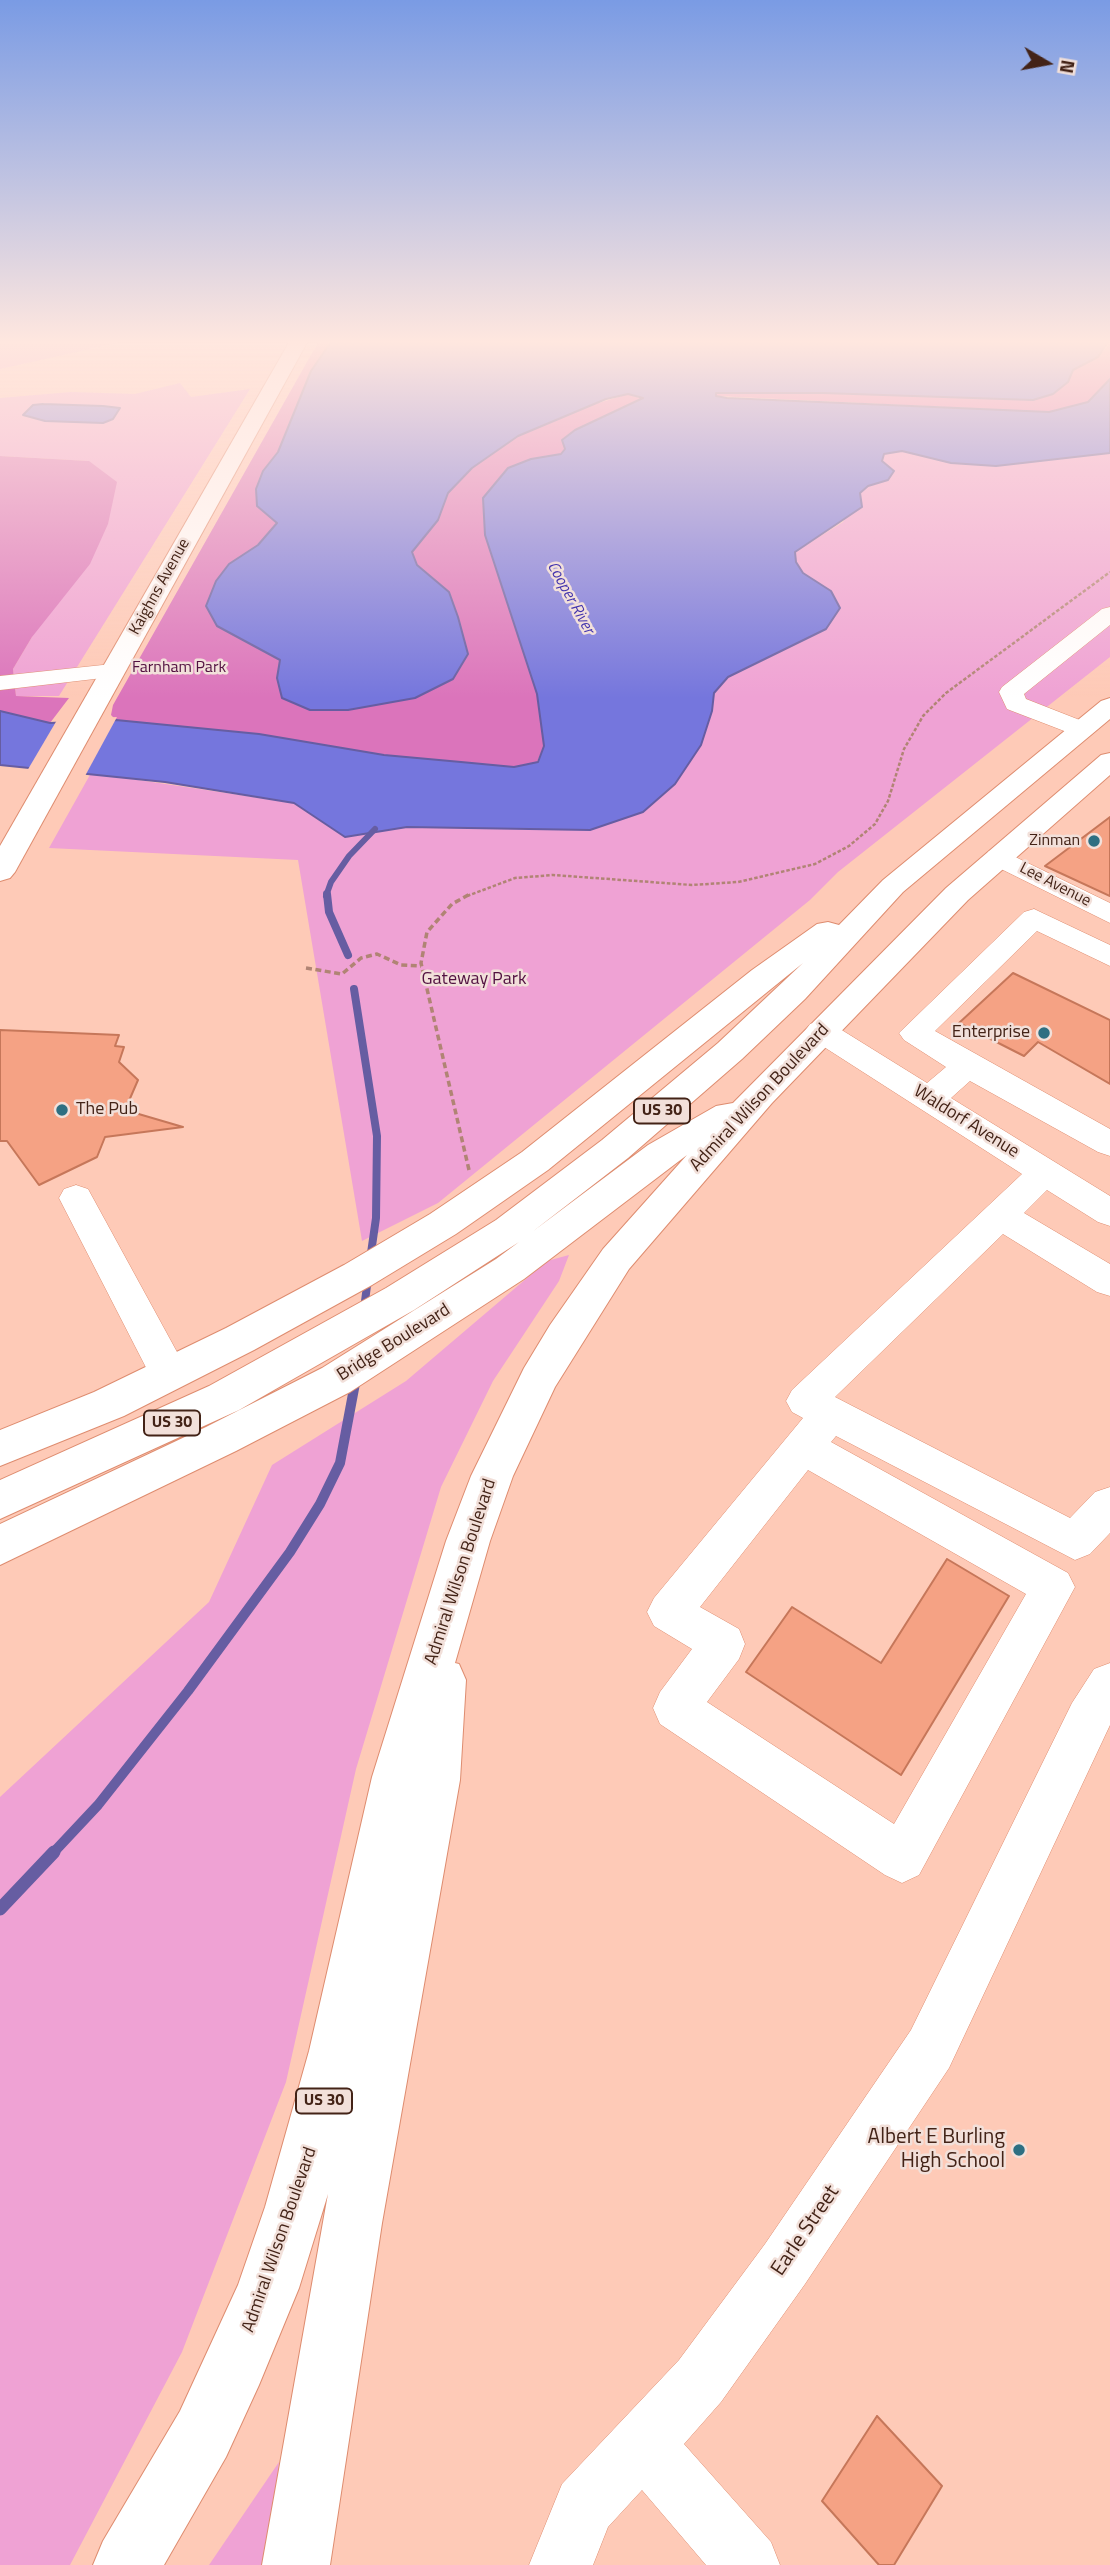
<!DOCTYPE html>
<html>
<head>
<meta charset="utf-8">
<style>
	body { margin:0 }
	#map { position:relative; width:1110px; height:2565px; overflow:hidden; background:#fecab7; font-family:"Titillium Web",sans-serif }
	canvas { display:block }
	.north { position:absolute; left:1012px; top:28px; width:70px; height:70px; -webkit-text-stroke:5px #f2e0da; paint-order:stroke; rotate:100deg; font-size:19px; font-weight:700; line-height:28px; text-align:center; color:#432317 }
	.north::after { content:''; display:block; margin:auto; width:24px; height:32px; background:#432317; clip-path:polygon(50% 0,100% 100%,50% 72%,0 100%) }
</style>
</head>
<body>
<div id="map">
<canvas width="1110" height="2565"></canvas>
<div class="north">N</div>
</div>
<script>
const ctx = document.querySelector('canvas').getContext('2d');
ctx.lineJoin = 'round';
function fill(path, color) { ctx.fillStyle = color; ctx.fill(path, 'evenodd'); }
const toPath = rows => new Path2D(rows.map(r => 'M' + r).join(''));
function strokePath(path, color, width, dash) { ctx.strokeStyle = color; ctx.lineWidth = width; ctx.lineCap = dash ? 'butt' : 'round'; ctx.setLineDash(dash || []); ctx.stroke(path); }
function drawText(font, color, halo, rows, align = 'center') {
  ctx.font = font + ' "Titillium Web",sans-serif'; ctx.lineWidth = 5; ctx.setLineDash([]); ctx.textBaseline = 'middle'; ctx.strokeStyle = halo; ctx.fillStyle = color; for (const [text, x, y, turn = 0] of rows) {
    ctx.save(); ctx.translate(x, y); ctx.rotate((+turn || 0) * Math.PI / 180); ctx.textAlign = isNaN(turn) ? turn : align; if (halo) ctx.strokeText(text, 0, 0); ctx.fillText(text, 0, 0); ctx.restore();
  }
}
const green = toPath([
	[0,339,104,341,135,339,0,369],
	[180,383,191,397,250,389,59,696,16,696,13,669,32,637,89,461,0,456,0,398,71,392,135,394],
	[902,451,951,463,996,466,1110,453,1110,657,838,872,810,900,438,1203,362,1241,298,860,49,848,91,773,294,803,345,837,407,827,590,830,712,711,714,693,728,677,826,629,831,591,803,573,796,562,795,552,843,522,860,493,868,486,888,480,882,461,883,454],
	[569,1255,559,1281,493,1381,441,1487,356,1769,286,2082,182,2352,70,2565,0,2565,0,1797,209,1602,272,1465,406,1381,547,1261],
	[279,2462,266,2565,209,2565]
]);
const forest = toPath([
	[320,339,333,339,311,371,278,452,263,471,277,523,258,545,229,564,261,649,280,660,277,678,449,592,417,565,411,552,438,520,448,493,472,468,518,436,569,412,628,394,643,399,575,430,562,440,565,449,561,454,531,459,508,468,499,480,529,664,537,694,544,746,537,762,514,767,384,755,259,734,116,720,111,715,113,705],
	[1110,343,1110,379,1088,402,1049,412,716,396,716,393,729,391,879,395,1068,382,1073,370,1098,357],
	[0,456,89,461,117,482,108,524,90,564,32,637,13,669,16,696,69,698,50,723,0,711]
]);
const water = toPath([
	[333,339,1110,339,1098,357,1073,370,1068,382,1053,394,1033,400,823,393,716,393,716,396,727,398,1049,412,1088,402,1110,379,1110,453,996,466,951,463,902,451,884,454,882,461,894,471,888,480,868,486,860,493,862,507,795,552,796,562,803,573,831,591,840,608,826,629,728,677,714,693,712,711,701,745,675,784,643,812,590,830,407,827,345,837,294,803,165,782,0,765,0,711,50,723,116,720,259,734,384,755,461,762,514,767,538,762,544,746,537,694,485,535,483,498,508,468,531,459,561,454,565,449,562,440,575,430,643,398,628,394,606,399,518,436,472,468,448,493,438,520,412,552,417,565,449,592,458,617,468,654,453,679,415,698,348,710,310,710,282,698,277,678,280,660,217,626,206,606,216,581,229,564,258,545,277,523,257,506,256,489,263,471,278,452,311,371,333,339],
	[43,404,103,406,120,408,113,419,103,423,45,421,23,415,33,405,43,404]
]);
const pier = toPath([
	[117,717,85,776,27,771,57,720]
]);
const streamFar3 = toPath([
	[326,896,331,882,349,856,375,829]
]);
const streamFar2 = toPath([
	[327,894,329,912,348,955],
	[354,989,377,1136,376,1218,370,1260],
	[364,1309,368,1278]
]);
const streamFar1 = toPath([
	[53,1853,98,1805,188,1691,290,1552,320,1504,340,1463,356,1378]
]);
const stream = toPath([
	[0,1909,54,1852]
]);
const building = toPath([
	[1110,817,1110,896,1045,866,1110,817],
	[1013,973,1110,1020,1110,1084,1038,1042,1024,1056,959,1023,1013,973],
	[0,1030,119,1035,115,1046,124,1047,119,1062,138,1080,125,1110,183,1127,105,1137,97,1157,39,1185,7,1141,0,1141,0,1030],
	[947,1559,1009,1596,901,1775,746,1672,792,1607,881,1663,947,1559],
	[877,2416,942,2486,894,2565,879,2565,822,2501,877,2416]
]);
const pathFar1 = toPath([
	[467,896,515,878,553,875,692,885,738,882,815,864,849,846,875,824,888,801,904,749,923,716,946,693,1110,572]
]);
const path = toPath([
	[306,968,342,974,361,958,377,954,401,965,421,966],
	[469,1170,421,963,427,932,452,904,470,894]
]);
const minor = toPath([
	[1110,607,1110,625,1024,694,1026,699,1090,724,1093,729,1090,734,1072,734,1007,709,999,692,1002,687,1102,609,1110,607],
	[112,664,120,666,124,671,120,676,0,690,0,676,112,664],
	[999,849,1110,903,1110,923,989,863,985,857,989,851,999,849],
	[1034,909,1110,945,1110,966,1037,931,935,1031,1110,1129,1110,1156,1098,1152,970,1081,951,1098,1110,1196,1110,1226,1098,1222,1047,1190,1024,1213,1110,1264,1110,1296,1097,1292,1003,1234,835,1397,1070,1518,1095,1492,1110,1487,1110,1533,1090,1554,1075,1560,836,1436,831,1442,1068,1573,1075,1587,919,1875,902,1883,885,1875,660,1724,653,1708,660,1692,692,1649,654,1626,647,1612,654,1598,803,1418,792,1412,786,1401,792,1390,1022,1174,810,1038,805,1031,810,1024,821,1021,832,1024,927,1083,946,1067,904,1040,899,1033,1024,912,1034,909],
	[808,1470,1026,1594,894,1824,707,1702,739,1659,745,1644,739,1629,700,1607,808,1470],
	[76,1185,88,1189,183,1363,188,1374,183,1385,169,1390,155,1385,59,1198,64,1189,76,1185],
	[1110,1663,1110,1725,949,2068,805,2284,721,2402,684,2444,771,2542,780,2565,706,2565,642,2490,608,2527,593,2565,529,2565,562,2484,679,2360,765,2244,911,2030,1072,1703,1094,1669,1110,1663]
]);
const major = toPath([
	[291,339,309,339,15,872,10,878,0,881,0,846,291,339]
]);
const highway = toPath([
	[1110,698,1110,719,903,892,805,999,742,1059,628,1158,532,1232,648,1145,716,1106,733,1103,946,888,1101,755,1110,753,1110,775,968,900,772,1103,629,1269,555,1387,513,1476,490,1541,455,1663,459,1664,466,1680,460,1780,382,2223,330,2565,262,2565,328,2194,299,2288,259,2385,226,2457,164,2565,93,2565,103,2541,180,2411,238,2285,265,2207,309,2051,372,1777,446,1541,471,1476,524,1368,550,1325,603,1249,687,1155,524,1279,350,1392,236,1451,0,1565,0,1524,206,1427,322,1368,496,1259,519,1242,414,1310,239,1410,0,1519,0,1480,209,1386,386,1288,496,1220,602,1140,718,1043,803,963,548,1170,456,1234,372,1285,254,1350,124,1416,0,1466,0,1430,94,1392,226,1328,344,1265,430,1214,522,1152,752,970,817,924,828,922,839,925,883,880,1101,701,1110,698]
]);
const markers = [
	[1094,841,7,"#2e6f82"],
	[1044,1033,7,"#2e6f82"],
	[62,1110,7,"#2e6f82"],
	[1019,2150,7,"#2e6f82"]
];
const farStreetnames = [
	["Kaighns Avenue",160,587,-61],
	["Lee Avenue",1055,885,27]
];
const farWaternames = [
	["Cooper River",570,598,61]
];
const farParknames = [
	["Farnham Park",179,668]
];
const farPoinames = [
	["Zinman",1080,841]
];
const shields = [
	[662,1111,56],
	[172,1423,56],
	[324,2101,56]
];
const shieldNames = [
	["US 30",662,1111],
	["US 30",172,1423],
	["US 30",324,2101]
];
const parkNames = [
	["Gateway Park",474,980]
];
const poiNames = [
	["Enterprise",1030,1033],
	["The Pub",76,1110,"left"]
];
const streetNames = [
	["Admiral Wilson Boulevard",760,1098,-47],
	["Waldorf Avenue",966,1122,32],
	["Bridge Boulevard",394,1343,-32],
	["Admiral Wilson Boulevard",461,1572,-72],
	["Admiral Wilson Boulevard",280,2240,-71]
];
const nearPoinames = [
	["Albert E Burling",1005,2138],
	["High School",1005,2162]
];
const nearStreetnames = [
	["Earle Street",806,2231,-56]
];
fill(green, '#efa2d4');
fill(forest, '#db74bb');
fill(water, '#7576dd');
strokePath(water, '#665da2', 2);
fill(pier, '#fecab7');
strokePath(streamFar3, '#665da2', 6);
strokePath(streamFar2, '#665da2', 8);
strokePath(streamFar1, '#665da2', 10);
strokePath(stream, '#665da2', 13);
fill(building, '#f5a284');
strokePath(building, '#c6775a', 2);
strokePath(minor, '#de8c6f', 1);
strokePath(major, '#de8c6f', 2);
strokePath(highway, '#de8c6f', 2);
strokePath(pathFar1, '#b08474', 2.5, [3.5, 2]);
strokePath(path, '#b08474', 3.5, [6, 3.5]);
fill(minor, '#fff');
fill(major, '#fff');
fill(highway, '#fff');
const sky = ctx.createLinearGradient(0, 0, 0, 698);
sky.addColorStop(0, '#7a9be4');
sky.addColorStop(0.49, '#ffe7df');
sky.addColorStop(1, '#ffe7df00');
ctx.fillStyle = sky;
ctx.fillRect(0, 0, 1110, 698);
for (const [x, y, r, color] of markers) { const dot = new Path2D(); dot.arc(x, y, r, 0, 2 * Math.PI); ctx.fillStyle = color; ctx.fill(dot); strokePath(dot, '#f2e0da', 2.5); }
drawText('16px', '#432317', '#f2e0da', farStreetnames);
drawText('italic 16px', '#4334ad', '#f2e0da', farWaternames);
drawText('16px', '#521141', '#f2e0da', farParknames);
drawText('16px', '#432317', '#f2e0da', farPoinames, 'right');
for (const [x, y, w] of shields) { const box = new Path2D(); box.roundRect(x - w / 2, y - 12.5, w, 25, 5); ctx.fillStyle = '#f2e0da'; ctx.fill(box); strokePath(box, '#432317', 2); }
drawText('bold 16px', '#432317', null, shieldNames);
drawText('18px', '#521141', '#f2e0da', parkNames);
drawText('18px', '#432317', '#f2e0da', poiNames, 'right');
drawText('18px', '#432317', '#f2e0da', streetNames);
drawText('21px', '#432317', '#f2e0da', nearPoinames, 'right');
drawText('21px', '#432317', '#f2e0da', nearStreetnames);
</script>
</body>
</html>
